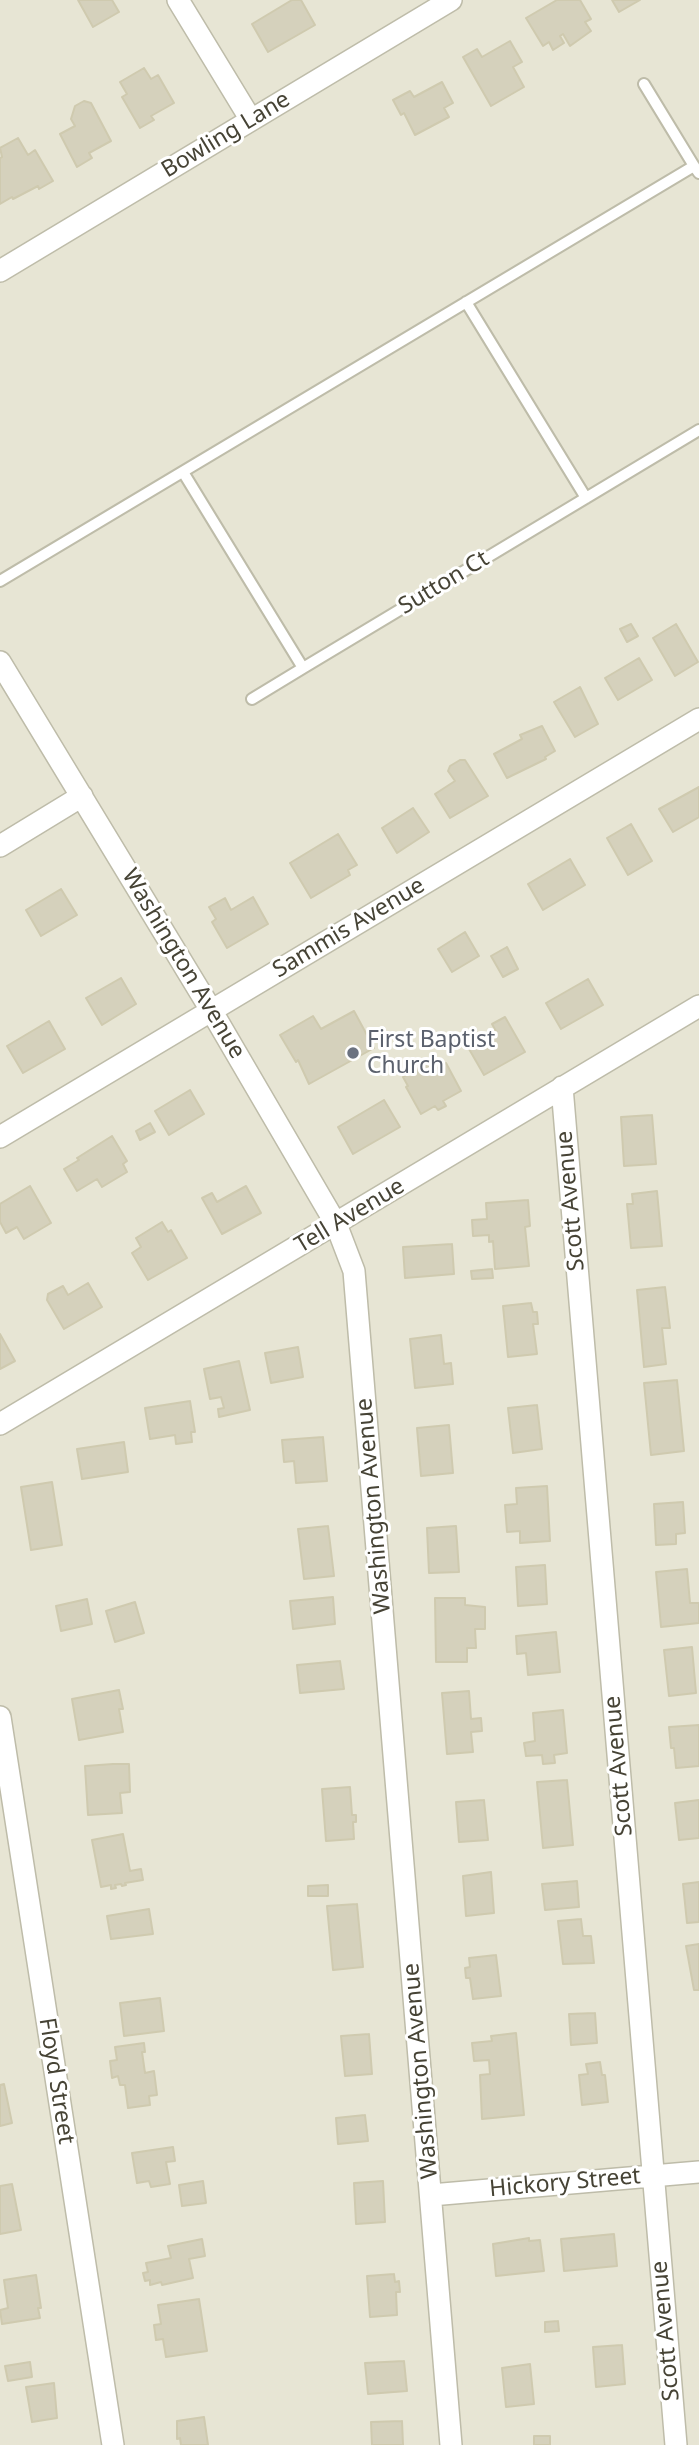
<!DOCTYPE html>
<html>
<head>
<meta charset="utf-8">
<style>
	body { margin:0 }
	canvas { display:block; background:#f3f2e6 }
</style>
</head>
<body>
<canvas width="699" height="2445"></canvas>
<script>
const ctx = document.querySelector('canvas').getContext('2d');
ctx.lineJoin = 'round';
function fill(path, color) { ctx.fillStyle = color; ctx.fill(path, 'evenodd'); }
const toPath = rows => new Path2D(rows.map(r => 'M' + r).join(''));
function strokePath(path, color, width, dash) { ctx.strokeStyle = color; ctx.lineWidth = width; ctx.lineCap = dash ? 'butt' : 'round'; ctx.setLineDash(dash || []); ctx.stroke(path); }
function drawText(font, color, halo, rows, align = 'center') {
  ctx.font = font + ' "Noto Sans",sans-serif'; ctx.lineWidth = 6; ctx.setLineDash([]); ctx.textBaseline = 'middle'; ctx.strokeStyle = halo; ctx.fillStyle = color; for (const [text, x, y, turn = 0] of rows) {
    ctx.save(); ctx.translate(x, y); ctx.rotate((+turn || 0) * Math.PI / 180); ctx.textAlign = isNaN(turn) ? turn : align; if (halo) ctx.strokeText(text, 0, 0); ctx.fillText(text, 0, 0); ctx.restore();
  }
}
const residential = toPath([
	[0,0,699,0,699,2445,0,2445]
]);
const building = toPath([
	[78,0,112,0,119,12,93,27,78,0],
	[292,0,301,0,315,25,268,52,252,24,292,0],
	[557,0,580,0,591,19,585,22,591,31,570,46,563,34,560,36,564,43,553,50,549,42,543,46,526,18,557,0],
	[612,0,640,0,619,12,612,0],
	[510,41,522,62,513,67,524,87,491,106,463,57,477,49,482,57,510,41],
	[144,68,151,79,158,75,174,103,151,116,154,120,140,128,122,97,127,94,120,82,144,68],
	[442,82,453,103,444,108,449,117,415,135,404,113,401,115,393,100,410,91,414,97,442,82],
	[84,101,91,103,111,141,89,153,92,158,77,167,60,134,75,126,71,119,75,106,84,101],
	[18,138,28,155,35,150,53,181,39,189,38,186,13,199,12,197,0,204,0,158,2,157,0,148,18,138],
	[631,624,638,636,627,642,620,629,631,624],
	[676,624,698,662,675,676,653,638,676,624],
	[639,658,652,680,618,700,605,678,639,658],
	[580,687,598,724,575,737,554,702,580,687],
	[542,726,555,751,545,757,546,759,507,778,494,754,522,739,520,735,542,726],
	[460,760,465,760,488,796,450,818,435,794,455,781,448,771,450,766,460,760],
	[699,787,699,817,673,832,659,809,699,787],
	[413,808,429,832,397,853,382,828,413,808],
	[631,824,652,861,628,875,607,838,631,824],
	[338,834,357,865,348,870,350,875,311,898,290,863,338,834],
	[570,859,585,885,543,910,528,884,570,859],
	[61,889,77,915,41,936,26,910,61,889],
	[253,897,268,924,227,948,212,922,216,919,209,907,225,898,231,910,253,897],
	[465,932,479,956,452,972,438,949,465,932],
	[507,947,518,969,503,977,491,956,507,947],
	[121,978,136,1004,102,1025,86,998,121,978],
	[588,979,603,1005,561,1029,546,1003,588,979],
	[354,1011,374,1048,309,1084,298,1060,296,1062,280,1035,313,1016,321,1029,354,1011],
	[505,1017,525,1052,484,1075,469,1049,497,1033,492,1024,505,1017],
	[49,1021,65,1049,23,1073,7,1046,49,1021],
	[427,1063,432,1071,446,1063,461,1091,443,1101,446,1106,438,1110,435,1106,421,1114,406,1087,408,1086,403,1077,427,1063],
	[190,1090,204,1114,169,1135,155,1111,190,1090],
	[384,1100,400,1127,353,1154,338,1127,384,1100],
	[652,1115,656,1164,624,1166,621,1117,652,1115],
	[150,1123,155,1132,140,1140,136,1131,150,1123],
	[112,1136,127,1161,123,1164,127,1172,102,1187,97,1179,77,1191,64,1169,79,1160,77,1158,112,1136],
	[30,1186,51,1223,24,1239,17,1227,6,1233,0,1222,0,1204,30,1186],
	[246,1186,261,1213,222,1234,202,1198,212,1193,217,1202,246,1186],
	[657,1191,662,1246,631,1248,627,1204,633,1204,632,1194,657,1191],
	[528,1200,530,1226,525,1227,529,1266,495,1269,493,1241,489,1242,489,1235,473,1236,472,1220,487,1219,486,1203,528,1200],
	[162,1222,168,1232,171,1230,187,1258,148,1280,132,1253,141,1247,136,1238,162,1222],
	[452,1244,454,1274,405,1278,403,1247,452,1244],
	[492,1269,493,1278,472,1279,471,1271,492,1269],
	[88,1283,102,1307,64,1329,47,1300,48,1294,63,1286,68,1295,88,1283],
	[665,1287,670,1328,662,1328,666,1364,644,1367,637,1290,665,1287],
	[531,1303,533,1312,537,1312,538,1324,533,1324,537,1354,508,1357,503,1306,531,1303],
	[0,1334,15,1361,0,1369,0,1334],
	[441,1335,444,1364,451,1363,453,1384,415,1388,410,1339,441,1335],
	[298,1347,303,1377,271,1383,265,1353,298,1347],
	[239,1361,250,1410,219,1417,218,1409,224,1408,221,1397,210,1399,204,1369,239,1361],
	[677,1380,684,1451,651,1455,644,1383,677,1380],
	[190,1401,195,1432,191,1432,192,1442,176,1444,175,1435,150,1439,145,1408,190,1401],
	[537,1405,542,1449,513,1453,508,1408,537,1405],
	[449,1425,453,1473,421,1476,417,1428,449,1425],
	[323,1437,327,1481,296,1483,294,1461,284,1462,282,1440,323,1437],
	[124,1442,128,1472,82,1479,77,1449,124,1442],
	[52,1482,62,1545,31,1550,21,1487,52,1482],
	[547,1486,550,1541,520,1543,520,1531,507,1532,505,1505,517,1504,516,1488,547,1486],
	[683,1502,685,1533,676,1534,676,1544,656,1545,654,1504,683,1502],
	[328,1526,334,1576,304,1579,298,1529,328,1526],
	[456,1526,459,1572,429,1573,427,1528,456,1526],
	[545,1565,547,1604,518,1606,516,1567,545,1565],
	[687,1569,690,1603,699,1603,699,1623,661,1627,656,1572,687,1569],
	[333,1597,335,1624,293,1629,290,1601,333,1597],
	[435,1598,465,1598,465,1605,485,1607,485,1629,475,1629,476,1648,467,1648,467,1662,436,1662,435,1598],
	[87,1599,92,1624,61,1631,56,1606,87,1599],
	[135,1602,144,1633,115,1642,106,1611,135,1602],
	[556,1632,560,1672,528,1675,526,1653,517,1654,516,1636,556,1632],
	[692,1647,696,1693,669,1696,664,1650,692,1647],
	[340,1661,344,1689,300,1693,297,1665,340,1661],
	[119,1690,123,1709,119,1709,123,1732,79,1740,72,1699,119,1690],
	[469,1691,471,1719,481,1718,482,1731,471,1732,473,1752,447,1754,442,1693,469,1691],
	[563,1710,567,1753,554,1755,555,1763,543,1764,542,1755,526,1756,524,1743,535,1741,533,1713,563,1710],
	[699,1725,699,1766,676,1768,674,1748,671,1748,669,1727,699,1725],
	[113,1764,129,1764,130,1792,120,1793,122,1813,88,1815,85,1766,113,1764],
	[567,1780,573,1845,543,1848,537,1782,567,1780],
	[350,1787,352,1815,356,1815,356,1822,353,1822,354,1839,326,1841,322,1789,350,1787],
	[484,1800,488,1840,459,1842,456,1802,484,1800],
	[699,1800,699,1838,679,1840,675,1803,699,1800],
	[123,1834,130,1871,141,1869,143,1880,125,1883,126,1885,122,1886,121,1884,115,1885,116,1888,111,1889,111,1885,101,1887,92,1840,123,1834],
	[491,1872,494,1913,466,1916,463,1876,491,1872],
	[577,1881,579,1907,545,1910,542,1884,577,1881],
	[699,1882,699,1922,687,1923,683,1884,699,1882],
	[328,1885,328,1896,308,1896,308,1886,328,1885],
	[357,1904,363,1967,333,1970,327,1906,357,1904],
	[149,1909,153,1934,111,1939,107,1916,149,1909],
	[581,1919,583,1936,591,1936,594,1963,563,1964,558,1921,581,1919],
	[699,1944,699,1990,694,1990,686,1946,699,1944],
	[496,1955,501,1996,473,1999,470,1978,466,1978,465,1968,470,1967,469,1958,496,1955],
	[160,1998,164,2031,124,2036,120,2003,160,1998],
	[595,2013,597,2043,571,2045,569,2014,595,2013],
	[516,2033,524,2115,482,2119,480,2075,490,2074,489,2060,474,2061,472,2043,492,2041,491,2036,516,2033],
	[369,2034,372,2074,345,2076,341,2036,369,2034],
	[144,2043,145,2052,142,2052,145,2073,154,2071,157,2095,149,2096,150,2105,128,2108,125,2085,120,2085,118,2076,112,2078,110,2061,117,2060,115,2047,144,2043],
	[600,2062,602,2075,605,2075,608,2102,582,2105,579,2075,588,2074,586,2064,600,2062],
	[4,2084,12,2123,0,2126,0,2085,4,2084],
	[365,2115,368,2141,338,2144,336,2118,365,2115],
	[173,2147,175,2161,166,2162,170,2184,151,2187,149,2181,137,2183,132,2153,173,2147],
	[203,2181,206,2203,182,2206,179,2185,203,2181],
	[383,2181,385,2222,356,2224,354,2183,383,2181],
	[12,2184,21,2230,0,2234,0,2186,12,2184],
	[614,2234,617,2266,564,2271,561,2239,614,2234],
	[529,2238,529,2241,540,2240,544,2271,496,2276,493,2244,529,2238],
	[202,2239,205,2256,189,2259,193,2278,162,2285,161,2282,150,2285,150,2280,145,2281,143,2273,148,2272,146,2263,171,2258,168,2246,202,2239],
	[394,2274,395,2282,399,2281,400,2292,396,2292,397,2315,370,2317,367,2276,394,2274],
	[36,2275,41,2308,38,2308,40,2318,2,2324,0,2310,8,2308,4,2280,36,2275],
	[199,2299,207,2351,166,2357,163,2339,156,2340,154,2325,161,2324,158,2305,199,2299],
	[558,2321,559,2331,545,2332,545,2322,558,2321],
	[622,2345,625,2384,596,2387,593,2347,622,2345],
	[404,2361,407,2391,368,2394,365,2363,404,2361],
	[30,2362,32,2377,8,2381,5,2366,30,2362],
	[530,2364,534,2404,506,2407,502,2368,530,2364],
	[54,2383,57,2418,32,2422,26,2387,54,2383],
	[204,2417,208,2445,181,2445,180,2438,177,2439,177,2421,204,2417],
	[402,2421,403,2445,372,2445,371,2422,402,2421],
	[534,2436,550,2436,550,2445,534,2445,534,2436]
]);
const lane = toPath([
	[644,84,694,166],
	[466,302,586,498],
	[183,472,303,668,699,430],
	[0,581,694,166,699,173],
	[252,699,303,668]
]);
const street = toPath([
	[178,0,251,120],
	[0,271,451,0],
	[0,662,211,1010,336,1224,354,1271,451,2445],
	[0,846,82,796],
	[562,1087,676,2445],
	[0,1137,699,719],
	[0,1424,699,1006],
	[0,1717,113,2445],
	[431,2195,699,2172]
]);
const markers = [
	[353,1053,7,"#6b7280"]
];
const streetNames = [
	["Bowling Lane",226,135,-31],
	["Sutton Ct",444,583,-31],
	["Sammis Avenue",349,928,-31],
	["Washington Avenue",183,964,59],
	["Scott Avenue",571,1201,-95],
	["Tell Avenue",350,1216,-31],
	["Washington Avenue",374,1506,-95],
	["Scott Avenue",619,1766,-95],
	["Washington Avenue",421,2071,-95],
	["Floyd Street",56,2081,81],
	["Hickory Street",565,2183,-5],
	["Scott Avenue",666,2331,-95]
];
const worshipNames = [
	["First Baptist",367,1040],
	["Church",367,1066]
];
fill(residential, '#e7e5d4');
fill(building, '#d5d1bc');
strokePath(building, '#cfcaaf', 2);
strokePath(lane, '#bebca9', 14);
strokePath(street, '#bebca9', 24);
strokePath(lane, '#fff', 10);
strokePath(street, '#fff', 21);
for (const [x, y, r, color] of markers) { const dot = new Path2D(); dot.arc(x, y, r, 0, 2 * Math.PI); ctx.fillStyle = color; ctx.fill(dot); strokePath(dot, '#fff', 2.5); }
drawText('23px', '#464335', '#fff', streetNames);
drawText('23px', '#5b616d', '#fff', worshipNames, 'left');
</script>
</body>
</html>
